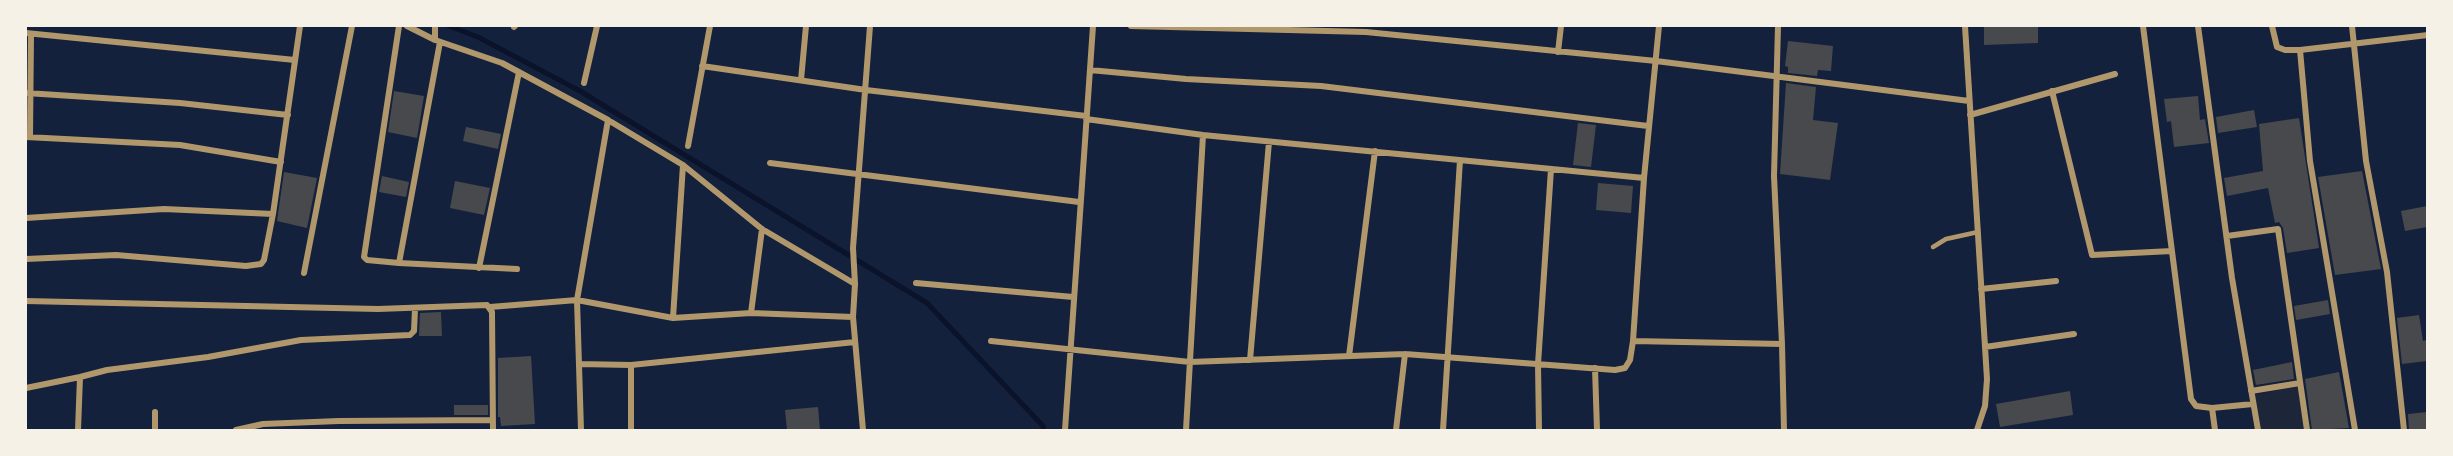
<!DOCTYPE html>
<html>
<head>
<meta charset="utf-8">
<style>
	body { margin:0 }
	#map { position:relative; width:2453px; height:456px; overflow:hidden; background:#14213d; font-family:"Libre Baskerville",serif }
	canvas { display:block }
	.frame { position:absolute; inset:0; border:27px solid #f6f1e7; pointer-events:none }
</style>
</head>
<body>
<div id="map">
<canvas width="2453" height="456"></canvas>
<div class="frame"></div>
</div>
<script>
const ctx = document.querySelector('canvas').getContext('2d');
ctx.lineJoin = 'round';
function fill(path, color) { ctx.fillStyle = color; ctx.fill(path, 'evenodd'); }
const toPath = rows => new Path2D(rows.map(r => 'M' + r).join(''));
function strokePath(path, color, width, dash) { ctx.strokeStyle = color; ctx.lineWidth = width; ctx.lineCap = dash ? 'butt' : 'round'; ctx.setLineDash(dash || []); ctx.stroke(path); }
const green = toPath([
	[2299,386,2304,430,2261,430,2254,395]
]);
const stream = toPath([
	[449,26,478,37,580,91,927,303,1043,426,1044,430]
]);
const building = toPath([
	[1984,26,2038,26,2038,43,1984,45],
	[1788,41,1833,46,1831,71,1818,70,1817,76,1788,73,1788,67,1785,66],
	[1786,83,1816,87,1813,120,1838,123,1830,180,1780,174],
	[394,91,424,96,417,138,388,132],
	[2198,96,2200,120,2205,119,2209,143,2174,147,2171,121,2167,122,2164,99],
	[2254,110,2257,127,2218,133,2216,117],
	[2299,118,2319,248,2287,253,2283,228,2279,222,2275,223,2268,188,2227,196,2224,178,2263,171,2259,124],
	[1578,123,1596,125,1591,167,1573,165],
	[466,127,501,134,498,149,463,141],
	[2362,171,2381,269,2335,275,2318,177],
	[284,172,317,178,307,228,277,221],
	[382,176,409,182,406,197,379,192],
	[455,181,490,188,484,215,450,208],
	[1598,183,1633,186,1631,213,1596,210],
	[2427,206,2427,227,2405,231,2401,211],
	[2328,300,2330,314,2296,320,2294,306],
	[441,312,442,336,419,336,420,313],
	[2419,315,2423,341,2426,340,2427,361,2402,364,2397,318],
	[531,356,535,424,501,426,500,417,498,417,498,358],
	[2292,362,2294,379,2256,385,2253,370],
	[2339,372,2349,428,2312,430,2305,379],
	[2070,391,2073,415,2000,427,1996,404],
	[454,405,488,405,488,415,454,415],
	[818,407,820,430,787,430,785,410],
	[2427,412,2427,430,2409,430,2408,414]
]);
const service = toPath([
	[1933,247,1946,239,1978,232]
]);
const minor = toPath([
	[399,26,364,257,367,260,399,263,517,269],
	[407,26,435,40,502,63,608,120,683,165,762,229,855,284],
	[1131,26,1366,32,1656,61,1969,101],
	[1778,26,1774,176,1782,344,1784,430],
	[1965,26,1987,379,1985,406,1977,430],
	[2143,26,2191,399,2196,406,2212,408,2253,404],
	[2198,26,2232,278,2258,430],
	[2272,26,2277,47,2285,50,2300,50,2428,35],
	[2352,26,2366,161,2387,272,2404,430],
	[514,27,515,26],
	[26,33,295,60],
	[435,40,435,26],
	[2300,50,2310,161,2355,430],
	[1558,52,1561,26],
	[702,66,866,90,1086,116,1086,119,1203,135,1644,178],
	[1090,70,1186,79,1321,86,1648,126],
	[801,80,806,26],
	[584,83,597,26],
	[2052,91,2092,255,2172,251],
	[26,93,180,103,288,115],
	[1970,115,2115,74],
	[26,137,180,145,281,162],
	[30,137,31,34],
	[688,146,710,26],
	[770,163,1079,202],
	[26,218,164,209,273,214],
	[2227,236,2278,229,2307,430],
	[26,259,116,255,246,266,261,264,264,260,273,214,300,26],
	[399,263,440,42],
	[479,268,519,72],
	[304,273,352,26],
	[916,283,1073,297],
	[1981,289,2056,281],
	[26,301,378,309,487,305,492,312,493,430],
	[490,307,577,300,673,318,751,313,853,317],
	[751,313,762,229],
	[673,318,683,165],
	[991,341,1190,362,1405,354,1615,370,1625,368,1630,360,1633,341,1644,178,1659,26],
	[1633,341,1782,344],
	[1985,347,2074,334],
	[1349,356,1375,151],
	[1250,360,1269,142],
	[579,364,631,365,631,430],
	[631,365,855,342],
	[1595,368,1597,430],
	[26,388,80,377,107,370,208,357,301,340,410,335,414,331,415,309],
	[2251,391,2300,383],
	[2212,408,2215,430],
	[155,412,155,430],
	[78,430,80,377],
	[236,430,263,424,339,421,493,420],
	[581,430,577,300,608,120],
	[863,430,853,317,855,284,853,248,870,26],
	[1065,430,1093,26],
	[1186,430,1203,135],
	[1396,430,1405,354],
	[1443,430,1460,160],
	[1539,430,1538,364,1551,169]
]);
fill(green, '#1d2539');
strokePath(stream, '#0b132b', 5);
fill(building, '#48494c');
strokePath(service, '#b1986c', 4.5);
strokePath(minor, '#b1986c', 6);
</script>
</body>
</html>
